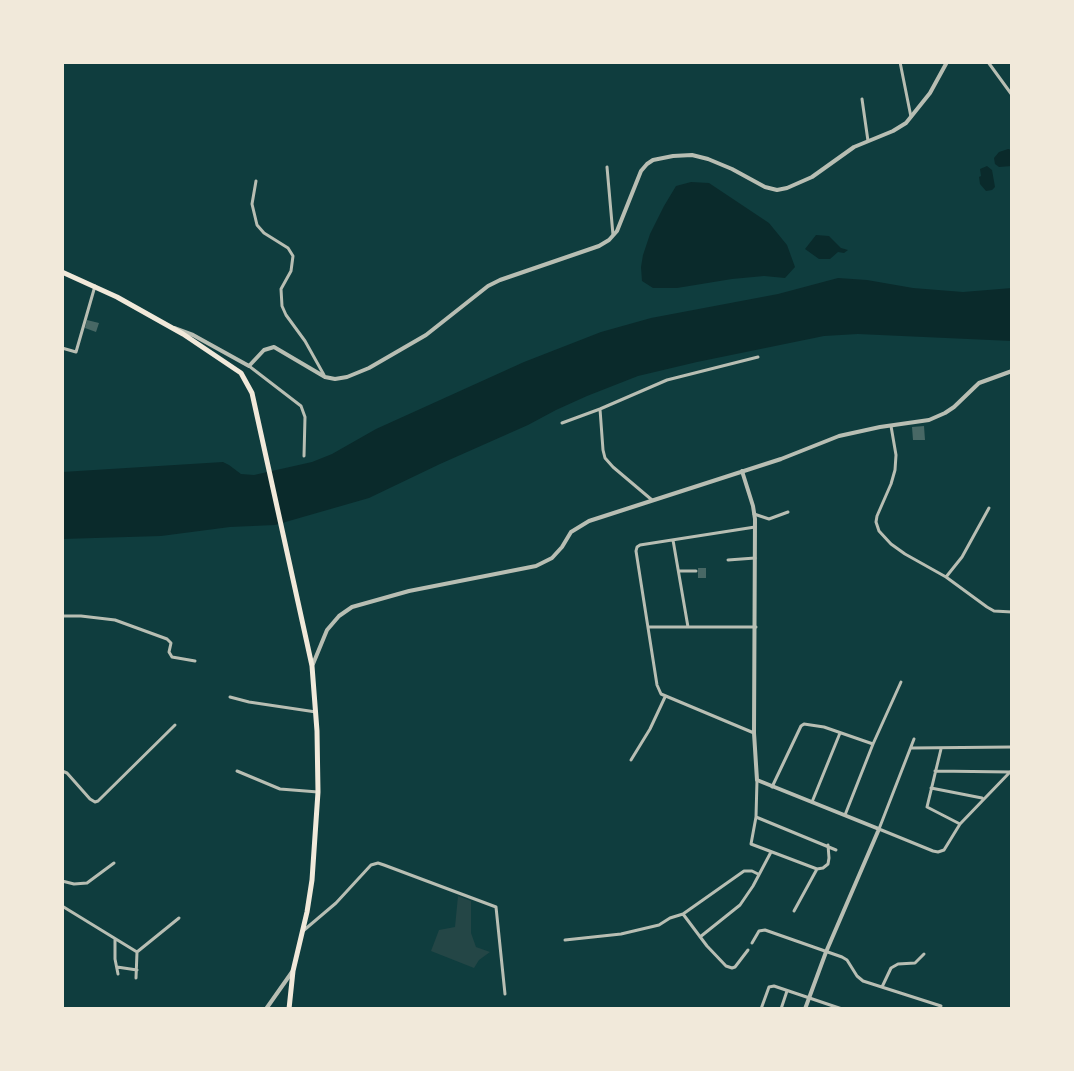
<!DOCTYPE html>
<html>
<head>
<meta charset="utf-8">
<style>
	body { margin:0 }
	#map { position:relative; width:1074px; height:1071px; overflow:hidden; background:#0f3d3e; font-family:"Asap Condensed",sans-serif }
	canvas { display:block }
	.frame { position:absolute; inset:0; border:64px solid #f1e9da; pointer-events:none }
</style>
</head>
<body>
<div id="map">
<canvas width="1074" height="1071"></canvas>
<div class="frame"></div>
</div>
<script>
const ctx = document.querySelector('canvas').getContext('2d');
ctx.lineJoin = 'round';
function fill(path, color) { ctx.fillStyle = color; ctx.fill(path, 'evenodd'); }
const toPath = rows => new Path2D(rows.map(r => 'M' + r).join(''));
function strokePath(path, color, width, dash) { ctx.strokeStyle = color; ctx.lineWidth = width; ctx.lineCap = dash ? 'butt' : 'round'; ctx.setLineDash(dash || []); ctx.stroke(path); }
const green = toPath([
	[458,896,471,901,471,933,476,947,490,952,479,960,474,968,431,951,439,930,455,927]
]);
const water = toPath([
	[1008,149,1012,150,1012,166,999,167,995,164,994,158,999,152],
	[987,166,992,170,995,187,992,190,986,191,980,184,979,177,981,176,980,169],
	[691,182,709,183,769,223,787,245,795,267,785,278,764,276,732,279,677,288,653,288,642,281,641,267,643,255,650,234,664,206,676,186],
	[816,235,829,236,841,248,848,250,844,253,838,252,830,259,819,259,805,249],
	[838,278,867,280,913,288,963,292,1012,288,1012,341,858,334,824,336,697,362,638,376,587,396,556,410,528,425,440,464,369,498,275,525,230,527,161,536,62,539,62,472,223,462,229,465,241,474,254,475,312,462,332,454,376,429,524,362,601,332,651,318,778,294]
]);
const building = toPath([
	[87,320,99,323,96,332,85,328],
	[924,426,925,440,913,440,912,427],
	[698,568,706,568,706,578,698,578]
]);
const minor = toPath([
	[900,62,911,117],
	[988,62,1012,95],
	[862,99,868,141],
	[607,167,613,235],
	[256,181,252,204,257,225,264,233,288,248,293,256,291,271,281,289,282,306,286,315,305,341,324,375],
	[62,348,76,352,95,286],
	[249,366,301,406,305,417,304,456],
	[600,409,603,450,605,458,613,467,652,500],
	[562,423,600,409,667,380,758,357],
	[891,426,896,455,895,470,891,484,877,516,876,522,879,531,891,544,905,554,946,577,962,557,989,508],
	[754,514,769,519,788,512],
	[673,540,688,627],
	[728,560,755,558],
	[679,571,696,571],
	[946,577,987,607,994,611,1012,612],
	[62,616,81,616,115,620,167,639,171,643,169,652,172,657,195,661],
	[648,627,756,627],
	[230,697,249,702,316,712],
	[754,733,661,694,657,685,636,551,637,547,640,545,755,527],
	[914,739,879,829,933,851,938,852,944,850,960,824,1012,770],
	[912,748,1012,747],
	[941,749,927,807,960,824],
	[631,760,650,729,665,697],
	[62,771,67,773,90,799,95,802,98,801,175,725],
	[237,771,280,789,318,792],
	[935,771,1010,772],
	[757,780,756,817,751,844,817,869],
	[772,787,801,726,804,724,824,727,873,744],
	[931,788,982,798],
	[812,802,840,733],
	[845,815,873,744,901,682],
	[756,817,836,850],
	[62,881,74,884,87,883,114,863],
	[62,906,137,952,179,918],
	[794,911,817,869,823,868,828,864,829,858,828,845],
	[683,914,707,946,726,966,732,968,735,967,748,950],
	[303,931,336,903,371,865,378,863,384,865,496,907,505,994],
	[700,937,740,905,753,886,771,852],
	[115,939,115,959,118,974],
	[565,940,621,934,659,925,670,918,683,914,744,871,752,871,758,874],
	[752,943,759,931,765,930,842,957,847,960,857,976,863,981,941,1006],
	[117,967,137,970],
	[136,978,137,952],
	[882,987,891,968,898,964,915,963,924,954],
	[62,1008,64,1009],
	[761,1009,769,987,774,986,842,1009],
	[781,1009,787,991]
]);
const tertiary = toPath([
	[174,328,193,335,249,366,264,350,274,347,325,377,335,379,347,377,369,368,426,335,488,286,500,280,599,246,609,240,617,231,641,171,647,164,653,160,673,156,692,155,708,159,732,169,765,187,777,190,787,188,812,177,854,147,893,131,906,123,930,93,947,62],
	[742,471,753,506,755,519,754,733,757,780,879,829,826,952,805,1009],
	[313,664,327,630,339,616,352,607,409,591,536,566,552,558,562,547,571,532,589,521,781,459,839,436,880,427,929,420,945,413,954,407,979,383,1012,371],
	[266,1009,292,972]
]);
const primary = toPath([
	[62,272,117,297,183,334,241,373,252,393,307,643,312,666,317,731,318,792,312,880,307,912,293,971,289,1009]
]);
fill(green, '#244646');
fill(water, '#0a2a2b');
fill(building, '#486865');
strokePath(minor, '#b8beb3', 3);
strokePath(tertiary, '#b8beb3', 4);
strokePath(primary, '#f1e9da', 5);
</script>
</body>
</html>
